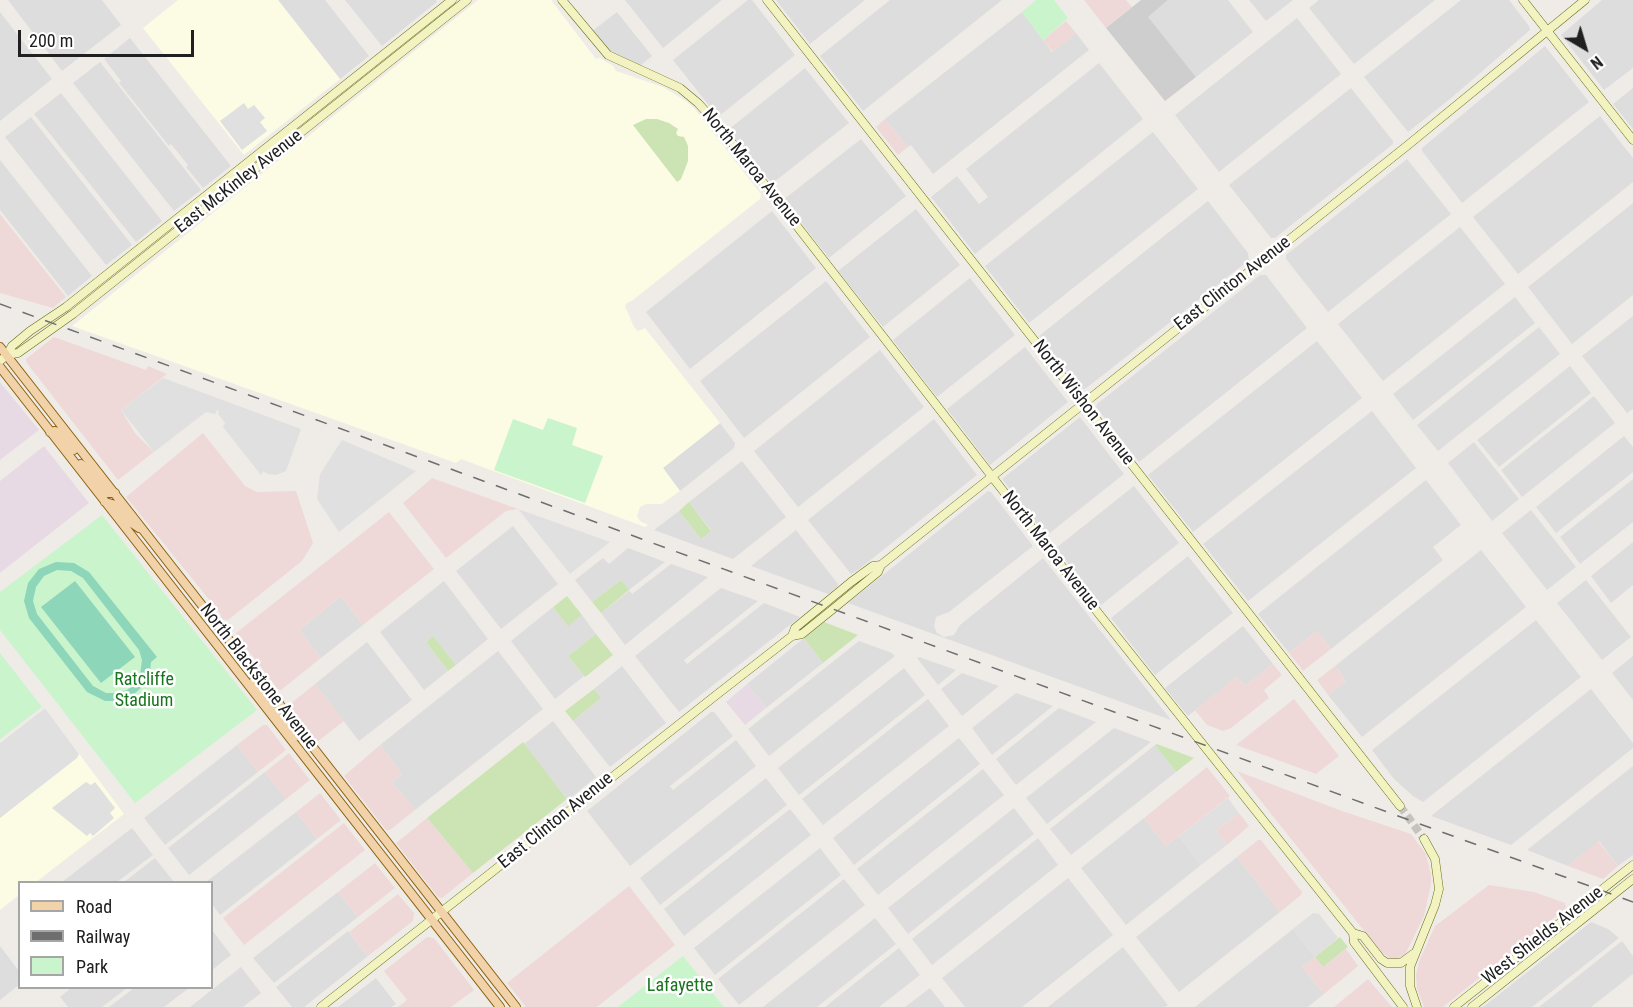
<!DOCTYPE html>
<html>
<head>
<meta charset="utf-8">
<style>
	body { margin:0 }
	#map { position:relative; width:1633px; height:1007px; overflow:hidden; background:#efece7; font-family:"Roboto Condensed",sans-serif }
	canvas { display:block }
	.legend { position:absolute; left:18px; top:881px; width:195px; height:108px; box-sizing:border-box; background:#fff; border:2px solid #a6a6a6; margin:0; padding:8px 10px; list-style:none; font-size:18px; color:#202020 }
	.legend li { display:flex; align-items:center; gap:12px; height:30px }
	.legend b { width:30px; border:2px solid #a6a6a6 }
	.north { position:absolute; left:1555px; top:18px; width:60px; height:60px; -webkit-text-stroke:4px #fff; paint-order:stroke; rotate:142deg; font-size:16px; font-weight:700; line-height:24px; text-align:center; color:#202020 }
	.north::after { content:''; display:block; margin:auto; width:21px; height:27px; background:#202020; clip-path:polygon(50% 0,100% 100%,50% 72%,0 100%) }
	.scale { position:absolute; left:18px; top:30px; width:176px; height:27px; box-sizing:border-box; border:3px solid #202020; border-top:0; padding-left:8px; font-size:18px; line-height:21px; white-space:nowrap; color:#202020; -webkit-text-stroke:4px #fff; paint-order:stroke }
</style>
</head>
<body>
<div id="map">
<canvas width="1633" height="1007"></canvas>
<ul class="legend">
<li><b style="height:8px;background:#f2d2a9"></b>Road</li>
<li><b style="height:8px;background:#6e6e6e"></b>Railway</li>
<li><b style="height:16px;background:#c9f4cc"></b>Park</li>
</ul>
<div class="north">N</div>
<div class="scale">200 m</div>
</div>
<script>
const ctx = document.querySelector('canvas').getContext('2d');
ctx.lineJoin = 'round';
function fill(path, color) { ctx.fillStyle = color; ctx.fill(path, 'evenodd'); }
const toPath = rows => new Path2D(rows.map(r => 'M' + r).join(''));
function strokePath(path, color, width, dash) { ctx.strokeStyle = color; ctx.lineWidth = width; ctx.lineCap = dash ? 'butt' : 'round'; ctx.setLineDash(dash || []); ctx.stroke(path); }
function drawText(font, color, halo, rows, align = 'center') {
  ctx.font = font + ' "Roboto Condensed",sans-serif'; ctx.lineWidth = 5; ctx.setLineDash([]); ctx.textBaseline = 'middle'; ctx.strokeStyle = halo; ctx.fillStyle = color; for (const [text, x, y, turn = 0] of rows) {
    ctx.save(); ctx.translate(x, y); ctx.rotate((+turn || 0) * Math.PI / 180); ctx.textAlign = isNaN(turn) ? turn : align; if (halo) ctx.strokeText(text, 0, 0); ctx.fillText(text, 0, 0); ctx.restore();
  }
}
const residential = toPath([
	[8,0,102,0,121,25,62,71],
	[278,0,325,0,369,56,340,79],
	[345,0,436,0,437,2,382,46],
	[625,0,722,0,663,48],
	[748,0,752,0,795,55,718,117,673,60],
	[776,0,865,0,810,44],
	[890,0,1002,0,863,111,820,56],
	[1168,0,1228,0,1253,32,1196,77,1147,17],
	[1249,0,1293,0,1266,21],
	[1319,0,1435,0,1354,64,1309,8],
	[1461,0,1509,0,1529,26,1530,30,1450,99,1408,132,1364,77],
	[1602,0,1633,0,1633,68,1604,90,1561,35],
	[0,12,52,79,0,121],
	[617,12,652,56,637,68,611,51,591,32],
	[1022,12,1052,52,1076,33,1089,50,933,174,911,145,908,147,885,119],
	[1297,18,1341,74,1219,172,1175,115],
	[130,38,231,166,203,188,186,167,188,165,171,144,169,146,119,83,121,81,104,59],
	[1545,46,1589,102,1462,203,1422,151,1422,148],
	[100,62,201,190,174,211,73,83],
	[1099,63,1143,119,975,254,931,197,957,176,979,204,988,197,966,169],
	[805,68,849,123,774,182,770,181,728,130],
	[1351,88,1393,141,1393,144,1275,238,1271,238,1229,185],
	[1633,88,1633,129,1613,104],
	[61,93,162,221,136,242,34,114],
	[1600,116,1633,158,1633,182,1518,274,1473,217],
	[31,117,132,245,106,265,5,137],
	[1153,132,1198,189,1029,323,985,266],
	[861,139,906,196,829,258,783,200],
	[1407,159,1451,214,1328,312,1286,259,1286,255],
	[0,160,92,276,68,296,0,210],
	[1208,201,1248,253,1249,260,1089,386,1084,389,1081,388,1039,336],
	[1633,203,1633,295,1572,344,1528,287],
	[916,209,960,265,883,327,838,271],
	[772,211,816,268,690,369,646,312],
	[1460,227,1505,284,1383,381,1338,324],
	[1260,275,1266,275,1307,328,1139,462,1100,412,1096,408,1097,404],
	[970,278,1015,335,937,397,893,340],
	[826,281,870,337,744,438,700,381],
	[1515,297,1535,323,1413,420,1393,394],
	[1633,316,1633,409,1627,413,1582,356],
	[1539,327,1560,354,1438,451,1417,425],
	[1317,341,1362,398,1193,532,1148,475],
	[1025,347,1068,402,990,465,947,409],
	[880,350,924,407,798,507,754,451],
	[1570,366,1591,393,1499,467,1477,440],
	[1594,396,1615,423,1522,497,1501,470],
	[1372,411,1416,468,1248,601,1203,544],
	[1080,417,1124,474,1046,536,1002,479],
	[934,419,977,475,858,570,851,574,808,520],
	[720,423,735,443,734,448,680,491,663,468],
	[1624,436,1633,447,1633,472,1556,533,1536,507],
	[1474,442,1519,499,1492,521,1448,463],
	[742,461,786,517,733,559,654,530,679,511,701,539,711,530,689,502],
	[1633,479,1633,522,1580,564,1560,537],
	[1426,480,1461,525,1433,547,1443,560,1331,649,1317,631,1289,653,1258,614],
	[1134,486,1179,543,1101,605,1056,548],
	[988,491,991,492,1033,546,949,612,936,617,934,626,937,633,944,637,954,635,960,625,1043,558,1171,720,848,603],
	[1531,510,1576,567,1547,590,1502,533],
	[513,526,558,584,501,629,456,571],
	[796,530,838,584,837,587,828,594,751,566],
	[1633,542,1633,585,1611,603,1591,576],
	[628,548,665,562,629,590,632,594,671,564,708,577,625,645,601,613,629,591,621,580,592,602,575,580,603,558,609,564],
	[1481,550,1526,607,1362,737,1328,695,1346,681,1335,666],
	[1188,556,1233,613,1155,675,1111,618],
	[1586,580,1631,637,1602,660,1557,603],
	[444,581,488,639,456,665,433,636,426,642,448,671,424,690,380,632],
	[721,588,758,601,684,660,687,664,764,603,800,617,679,712,635,656],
	[341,596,363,625,321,658,299,630],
	[553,607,568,625,582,615,596,634,568,656,584,676,555,699,511,641],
	[1536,620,1581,677,1423,802,1413,796,1394,779,1372,750],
	[1243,626,1273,664,1245,686,1237,677,1188,716,1165,688],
	[804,638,823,663,766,708,747,684],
	[859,641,892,653,895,656,769,756,748,729],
	[367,642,412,700,359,741,315,684],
	[498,651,543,709,415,810,392,782,402,774,380,745],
	[1633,656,1633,700,1612,673],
	[919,657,956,670,938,685,917,658],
	[622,666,666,723,610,767,573,721,601,698,594,689],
	[904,668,925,695,799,795,778,768],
	[962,673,999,686,962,716,941,689],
	[1591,689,1633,743,1633,748,1583,788,1511,845,1431,816],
	[1016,693,1053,706,992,755,972,728],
	[928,699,949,726,823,825,802,799],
	[1059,708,1096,722,1016,785,996,759],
	[711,712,714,712,733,736,670,786,673,790,736,740,756,766,630,866,587,811],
	[553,721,596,777,568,800,524,744],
	[1114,728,1151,742,1047,824,1026,798],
	[959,738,980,764,854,865,833,838],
	[237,745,258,772,165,845,144,818],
	[1155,745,1176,772,1071,855,1050,829],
	[1633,766,1633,855,1618,866,1599,841,1568,866,1527,850],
	[983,769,1004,795,878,895,857,869],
	[265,772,286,799,189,875,168,848],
	[766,778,787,805,660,905,640,878],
	[1014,808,1034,834,908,934,888,908],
	[790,809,811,835,684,936,664,909],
	[296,812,317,839,220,915,212,904,212,882,206,882],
	[1144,818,1166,846,1179,836,1201,865,1126,925,1081,868],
	[132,828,153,855,117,882,62,882],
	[1038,838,1058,865,932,965,912,939],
	[820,848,841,875,715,975,694,948],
	[1237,857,1280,912,1179,992,1136,937],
	[155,858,174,882,124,882],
	[1068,878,1113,935,1022,1007,965,1007,942,978],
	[844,879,865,905,739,1005,718,979],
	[338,892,358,917,274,983,253,958],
	[875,918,896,944,862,971,817,1007,763,1007],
	[1591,922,1608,929,1619,938,1532,1007,1483,1007],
	[1293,929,1315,957,1302,967,1324,994,1308,1007,1195,1007],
	[212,930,231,955,212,970],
	[348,931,368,956,304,1007,292,1007,276,987],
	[1622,941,1633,956,1633,974,1614,989,1591,1007,1539,1007],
	[0,946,19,971,20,984,0,1000],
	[1123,947,1168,1005,1165,1007,1048,1007],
	[899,948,920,975,879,1007,825,1007],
	[241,967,261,993,243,1007,190,1007],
	[376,978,396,1004,391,1007,338,1007],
	[71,988,127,988,102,1007,68,1007,60,997],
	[134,988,189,988,164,1007,109,1007],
	[930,988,945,1007,905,1007]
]);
const commercial = toPath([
	[1084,0,1126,0,1132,7,1106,28],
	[1066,21,1076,33,1053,52,1043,40],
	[885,119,908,147,898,155,876,127],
	[0,214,66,297,53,308,0,293],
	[54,337,146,370,148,366,167,374,121,410,135,433,154,452,118,480,26,362,26,359],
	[203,433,245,486,257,492,296,491,313,543,302,561,228,620,222,619,220,613,126,497],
	[432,478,518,509,506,511,446,558,403,503],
	[389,512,434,569,363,625,341,596,299,630,321,658,281,690,278,689,237,636,236,633],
	[1317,631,1331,649,1303,671,1289,653],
	[1273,664,1282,675,1264,690,1269,698,1231,728,1223,731,1207,725,1195,710,1237,677,1245,686],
	[1335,666,1346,681,1328,695,1317,680],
	[315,684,344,721,317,742,289,705],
	[1294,699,1339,756,1316,774,1236,745],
	[263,725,267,725,286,750,258,772,237,745],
	[380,745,402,774,392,782,415,810,390,830,386,830,344,776],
	[289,753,310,780,286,799,265,772],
	[1207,767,1230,796,1166,846,1144,818],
	[1237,771,1342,811,1411,834,1426,854,1431,875,1431,884,1424,916,1405,955,1397,959,1391,959,1381,952],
	[320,793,341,820,317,839,296,812],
	[1239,813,1249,826,1227,845,1216,831],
	[427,818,473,873,442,898,438,897,396,843],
	[344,823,365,850,244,945,223,918],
	[1258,840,1261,840,1302,892,1301,895,1280,912,1237,857],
	[1598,841,1618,866,1603,879,1568,866],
	[375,863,395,888,358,917,338,892],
	[1489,885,1534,892,1565,903,1566,908,1443,1007,1424,1007,1417,989,1416,974,1420,959,1435,926],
	[629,886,675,945,597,1007,526,1007,507,983],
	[398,894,414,913,413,921,368,956,349,932],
	[427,937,434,938,474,990,451,1007,398,1007,407,1000,384,971],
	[1346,949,1358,966,1324,994,1302,967,1315,957,1323,967],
	[1368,979,1392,1007,1334,1007]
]);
const industrial = toPath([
	[0,382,39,430,0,460],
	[44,446,89,503,0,573,0,481],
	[747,684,766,708,745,725,726,702]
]);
const education = toPath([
	[178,0,278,0,340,79,244,155,143,28],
	[478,0,551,0,596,59,600,58,613,66,616,71,663,87,686,101,694,108,761,194,760,199,633,300,627,303,625,306,634,327,638,331,645,328,720,423,663,468,680,491,662,504,646,504,640,507,637,516,640,521,648,525,645,527,461,459,456,463,72,326],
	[45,708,124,814,36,882,20,882,19,895,0,910,0,743]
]);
const religious = toPath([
	[1141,0,1168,0,1148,17,1196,77,1165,101,1106,28]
]);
const grass = toPath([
	[646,119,657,119,669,123,678,129,676,133,678,136,684,137,688,146,688,161,681,179,677,182,633,125],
	[689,502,711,531,701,539,679,511],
	[621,580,629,590,601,613,592,602],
	[567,596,582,615,568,626,553,607],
	[824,622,858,635,823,663,804,638],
	[596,634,613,655,585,677,568,656],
	[433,636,456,665,448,671,426,642],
	[594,689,601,698,573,721,565,711],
	[523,742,567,799,473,873,427,818],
	[1157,744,1194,758,1176,772,1155,745],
	[1340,937,1348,947,1323,967,1315,957]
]);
const park = toPath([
	[1036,0,1054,0,1068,18,1043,40,1022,12],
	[548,418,577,428,572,445,603,456,585,503,494,470,513,419,543,430],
	[102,515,257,710,135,803,0,630,0,592],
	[0,653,42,707,0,739],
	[683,956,724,1007,618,1007]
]);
const pitch = toPath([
	[56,562,74,563,89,572,157,657,151,662,150,672,145,684,131,697,118,701,105,701,87,692,29,618,24,601,28,583,39,569],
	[57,570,71,571,83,578,139,650,142,660,140,675,135,684,127,690,117,693,106,693,93,686,37,614,33,601,36,587,44,576],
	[75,581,135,657,101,683,41,607]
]);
const parking = toPath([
	[244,103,248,109,254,105,265,118,260,122,267,131,242,150,220,121],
	[163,378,301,429,286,471,276,475,268,474,263,471,261,475,223,427,225,423,218,414,219,411,217,410,215,414,206,412,154,452,121,410],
	[342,440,416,471,339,532,317,499,320,474],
	[518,509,610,542,570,574],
	[45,708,79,754,77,758,0,818,0,743],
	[86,782,91,785,95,782,115,808,110,813,114,818,93,836,90,833,87,836,52,808],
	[1228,798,1239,813,1216,831,1227,845,1201,865,1179,836],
	[1313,913,1319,914,1338,938,1315,957,1293,929]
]);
const secondaryTunnel = toPath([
	[1400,806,1424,839]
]);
const secondary = toPath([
	[562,0,608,55,680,88,698,103,719,126,1099,614,1353,933,1354,942,1403,1007],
	[767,0,1400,806],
	[1523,0,1633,140],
	[7,355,12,346,30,331,66,307,452,0],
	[0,361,7,355,18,353,73,314,467,0],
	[792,636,795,628,851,582,873,566,881,565],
	[1353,933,1363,936,1381,959,1387,963,1401,963,1413,954],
	[321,1007,715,696,792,636,802,634,833,609,878,572,881,565,1408,145,1585,0],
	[1417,1007,1410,986,1410,967,1435,905,1439,889,1435,859,1424,839],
	[1454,1007,1633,865],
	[1472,1007,1633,879]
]);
const primary = toPath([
	[0,347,516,1007],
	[0,367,500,1007],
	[50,432,55,431,60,433,74,450],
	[81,464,107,493,115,493],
	[105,502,116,505,130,522,139,528],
	[253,682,269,702,273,704,279,703],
	[269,711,276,712,298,736,302,737]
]);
const rail = toPath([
	[0,304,1633,902]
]);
const streetNames = [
	["North Maroa Avenue",751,168,51],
	["East McKinley Avenue",239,182,-38],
	["East Clinton Avenue",1233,284,-38],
	["North Wishon Avenue",1083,403,52],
	["North Maroa Avenue",1050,551,52],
	["North Blackstone Avenue",258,677,52],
	["East Clinton Avenue",556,821,-39],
	["West Shields Avenue",1543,936,-38]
];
const parkNames = [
	["Ratcliffe",144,680],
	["Stadium",144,701],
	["Lafayette",680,986]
];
fill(residential, '#dedddd');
fill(commercial, '#eed9d8');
fill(industrial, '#e8dae5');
fill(education, '#fcfbe4');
fill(religious, '#cecece');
fill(grass, '#cce4b3');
fill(park, '#c9f4cc');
fill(pitch, '#8ed6b9');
fill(parking, '#e0e0e0');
strokePath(secondaryTunnel, '#c6c3bf', 8, [8, 4]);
strokePath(secondary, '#646d11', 9);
strokePath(primary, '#8c6110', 10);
strokePath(secondary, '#f2f3c1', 8);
strokePath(primary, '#f2d2a9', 8);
strokePath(rail, '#6e6e6e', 1.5, [12, 12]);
drawText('18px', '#202020', '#fff', streetNames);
drawText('18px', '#18741e', '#fff', parkNames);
</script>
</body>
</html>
